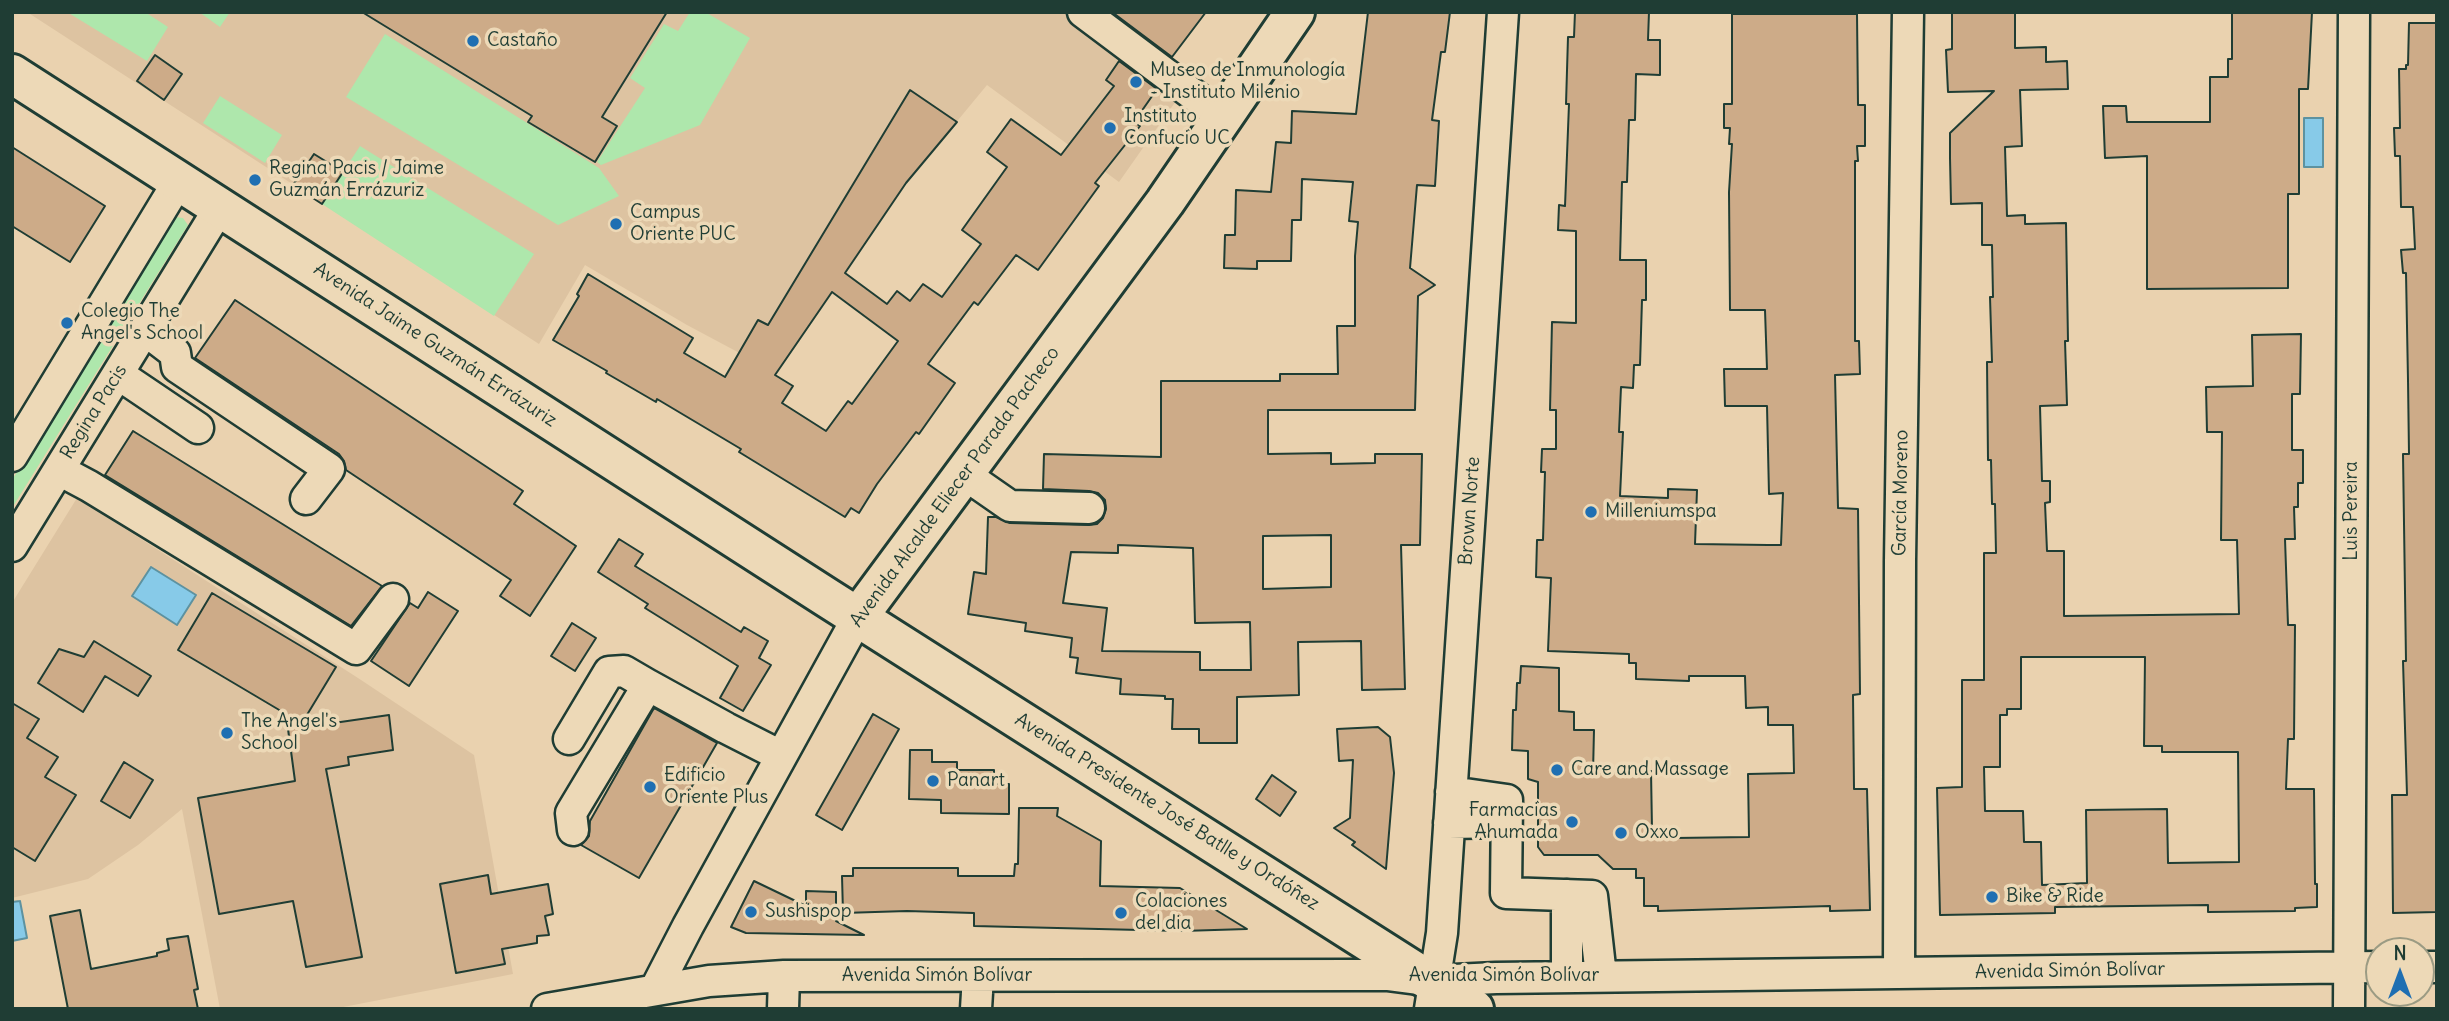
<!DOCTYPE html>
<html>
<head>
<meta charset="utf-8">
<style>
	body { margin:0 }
	#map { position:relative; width:2449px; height:1021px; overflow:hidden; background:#ead2af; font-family:Delius,sans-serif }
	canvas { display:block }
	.frame { position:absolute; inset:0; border:14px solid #1f3d34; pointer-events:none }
	.north { position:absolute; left:2365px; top:937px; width:70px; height:70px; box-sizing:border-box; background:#edd9b7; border:2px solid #9b9b83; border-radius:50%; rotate:0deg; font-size:19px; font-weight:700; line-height:28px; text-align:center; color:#1f3d34 }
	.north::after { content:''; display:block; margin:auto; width:24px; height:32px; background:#1f6fb2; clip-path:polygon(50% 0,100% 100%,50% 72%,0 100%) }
</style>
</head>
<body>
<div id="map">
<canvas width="2449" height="1021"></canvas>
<div class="frame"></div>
<div class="north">N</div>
</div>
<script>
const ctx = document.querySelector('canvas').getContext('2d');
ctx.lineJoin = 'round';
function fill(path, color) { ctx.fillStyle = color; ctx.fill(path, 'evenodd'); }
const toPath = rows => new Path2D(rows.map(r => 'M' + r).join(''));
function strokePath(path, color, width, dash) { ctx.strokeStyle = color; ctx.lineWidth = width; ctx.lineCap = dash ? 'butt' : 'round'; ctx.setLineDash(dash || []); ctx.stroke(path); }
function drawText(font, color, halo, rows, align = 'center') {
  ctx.font = font + ' Delius,sans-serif'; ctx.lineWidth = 7; ctx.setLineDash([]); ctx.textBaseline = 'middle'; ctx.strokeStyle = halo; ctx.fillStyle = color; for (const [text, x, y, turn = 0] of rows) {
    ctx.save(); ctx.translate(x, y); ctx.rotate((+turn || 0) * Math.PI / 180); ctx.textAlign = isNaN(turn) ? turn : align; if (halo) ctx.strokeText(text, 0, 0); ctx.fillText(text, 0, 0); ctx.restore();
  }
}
const built = toPath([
	[27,12,1104,12,1190,81,1119,182,987,85,906,183,777,373,687,325,585,265,539,344],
	[77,498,358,678,474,755,513,974,333,1009,220,1009,182,809,138,845,88,879,12,898,12,603]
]);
const green = toPath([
	[67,12,145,12,168,27,147,61],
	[199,12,230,12,220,27],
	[690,12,705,12,750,38,700,125,601,165,597,162,645,88,630,78,664,24,678,31],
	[385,34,599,168,619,196,558,225,346,97],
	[220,96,282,135,265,163,203,123],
	[360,146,534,254,494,316,322,204],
	[175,217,183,218,188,225,12,508,12,480]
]);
const water = toPath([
	[2304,118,2323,118,2323,167,2304,167,2304,118],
	[151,567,196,595,177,625,132,596,151,567],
	[20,901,27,938,12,941,12,902,20,901]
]);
const building = toPath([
	[362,12,667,12,602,117,617,126,595,162,528,122,532,116,362,12],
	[1112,12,1206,12,1172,57,1112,12],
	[1368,12,1450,12,1445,52,1441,52,1432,120,1439,121,1435,186,1417,185,1410,268,1435,285,1418,296,1415,410,1268,410,1268,454,1331,453,1331,464,1375,463,1375,454,1422,454,1420,545,1401,545,1405,689,1362,690,1361,641,1298,642,1299,695,1237,697,1237,743,1199,743,1199,729,1172,729,1173,699,1165,699,1165,696,1120,694,1121,679,1076,673,1078,658,1070,657,1072,638,1025,631,1026,623,968,614,974,572,986,574,988,517,996,517,1010,523,1089,525,1097,524,1103,518,1106,509,1105,500,1098,493,1089,491,1043,489,1044,454,1161,457,1161,381,1280,381,1280,374,1338,374,1337,326,1355,326,1355,256,1358,222,1349,221,1353,182,1302,179,1301,220,1292,220,1291,261,1257,261,1257,269,1224,268,1225,235,1235,235,1236,190,1271,192,1276,142,1291,143,1292,111,1356,114,1368,12],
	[1331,535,1331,587,1263,589,1263,536,1331,535],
	[1118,545,1193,548,1195,623,1250,622,1251,670,1200,670,1200,652,1102,651,1107,608,1063,603,1071,552,1118,553,1118,545],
	[1575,12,1649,12,1648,40,1660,40,1660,75,1636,74,1635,120,1629,120,1627,182,1622,182,1620,260,1646,260,1646,300,1642,300,1640,365,1634,365,1633,388,1621,387,1619,432,1623,432,1620,496,1668,498,1668,489,1697,490,1695,544,1768,545,1781,545,1783,493,1769,494,1767,406,1725,406,1724,369,1767,369,1765,310,1730,310,1729,192,1732,144,1729,144,1730,128,1724,128,1724,104,1732,104,1732,14,1857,14,1858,105,1865,105,1865,146,1857,146,1858,161,1855,161,1855,341,1859,341,1860,374,1835,375,1838,508,1858,509,1860,694,1853,695,1854,789,1867,789,1870,910,1830,911,1830,906,1658,911,1658,906,1644,906,1644,878,1636,878,1636,869,1613,869,1598,855,1544,855,1538,847,1538,782,1528,779,1528,751,1512,750,1513,710,1516,710,1517,683,1520,683,1521,666,1559,668,1559,711,1574,712,1574,730,1594,730,1593,773,1651,771,1652,829,1674,829,1675,838,1749,837,1748,774,1794,773,1793,725,1768,725,1768,707,1746,708,1745,676,1689,676,1689,681,1636,679,1636,663,1629,663,1629,654,1548,651,1551,578,1536,577,1537,540,1543,540,1545,472,1541,472,1542,449,1556,449,1556,410,1550,410,1552,322,1576,323,1576,231,1558,230,1559,205,1565,206,1569,104,1566,104,1568,37,1574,37,1575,12],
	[1952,12,2015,12,2015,48,2046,47,2046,62,2067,61,2068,89,2020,90,2022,146,2005,147,2007,216,2025,215,2025,224,2066,223,2068,341,2065,341,2067,405,2040,406,2042,481,2050,481,2050,502,2045,503,2047,551,2064,551,2064,616,2239,614,2237,540,2221,540,2222,432,2207,432,2206,387,2253,386,2252,335,2301,334,2300,394,2292,394,2292,450,2303,450,2303,483,2298,483,2298,507,2294,507,2295,539,2285,539,2288,625,2295,625,2294,739,2288,739,2286,789,2314,789,2315,884,2317,884,2317,907,2295,908,2295,911,2208,912,2208,905,2055,907,2055,913,1940,915,1937,788,1962,787,1962,680,1984,680,1984,553,1996,553,1995,504,1992,504,1991,460,1988,460,1987,362,1992,362,1990,297,1993,297,1992,245,1982,245,1982,203,1951,204,1950,158,1950,133,1994,91,1948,92,1946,50,1952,49,1952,12],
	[2021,657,2145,657,2144,746,2162,746,2162,752,2238,752,2239,862,2168,863,2167,809,2086,810,2087,883,2042,885,2041,842,2024,842,2023,811,1985,811,1984,767,2000,767,2000,715,2007,715,2007,709,2021,709,2021,657],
	[2232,12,2312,12,2308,89,2299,89,2299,194,2288,194,2288,288,2147,289,2147,156,2105,158,2103,106,2126,106,2127,122,2210,122,2210,77,2228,77,2228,59,2232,59,2232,12],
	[2409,23,2437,23,2437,912,2393,913,2392,795,2407,795,2403,661,2406,661,2403,454,2409,454,2408,380,2406,273,2403,273,2401,250,2415,249,2413,207,2401,207,2400,156,2395,156,2394,128,2400,128,2399,69,2406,69,2406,65,2408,65,2409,23],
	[155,55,182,74,164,100,137,81,155,55],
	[1119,61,1157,89,1134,122,1140,126,1095,183,1099,186,1038,270,1016,255,978,305,974,302,928,364,955,383,919,434,916,432,877,484,859,513,851,508,845,517,739,452,741,449,657,399,656,402,606,373,607,371,553,340,579,296,577,294,588,274,693,338,684,353,725,377,758,320,768,325,910,90,957,122,906,183,845,273,887,304,897,291,910,301,923,284,942,297,981,244,962,230,1007,167,987,152,1011,119,1061,155,1114,86,1106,80,1119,61],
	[832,292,898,341,852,404,848,401,826,431,782,403,793,386,775,375,832,292],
	[12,147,105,206,70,262,12,226,12,147],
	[314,154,343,172,322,204,293,185,314,154],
	[235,300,523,491,514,504,576,546,530,616,500,596,511,580,346,470,344,461,339,454,195,358,235,300],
	[133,431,382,586,351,626,105,475,133,431],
	[619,539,643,554,635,566,741,632,744,627,768,641,759,658,771,665,743,711,720,698,738,666,645,608,648,604,598,572,619,539],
	[428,592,458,611,409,686,371,661,410,603,418,608,428,592],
	[212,593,336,667,299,728,389,715,393,750,348,757,349,765,326,769,362,957,306,967,293,901,219,914,198,798,295,781,286,714,178,650,212,593],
	[572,623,596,638,575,671,551,656,572,623],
	[94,641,151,676,138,696,105,676,83,712,38,683,59,649,84,657,94,641],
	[12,703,39,719,27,738,58,757,45,777,76,795,35,861,12,847,12,703],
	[654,708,717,743,639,878,581,845,589,836,590,821,654,708],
	[873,714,899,729,842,830,816,815,873,714],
	[1378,727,1390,737,1394,773,1386,869,1352,845,1355,842,1334,828,1350,818,1353,760,1339,761,1337,729,1378,727],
	[910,750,932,750,932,762,957,762,957,770,994,770,994,784,1009,784,1009,814,941,813,941,800,909,799,910,750],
	[124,762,153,780,130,818,101,801,124,762],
	[1272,775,1296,792,1280,816,1256,799,1272,775],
	[1019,808,1058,808,1057,816,1101,841,1100,886,1180,888,1247,929,1182,931,974,926,974,913,907,911,843,913,842,876,853,876,853,868,958,868,958,876,1014,876,1015,864,1018,864,1019,808],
	[488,875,491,894,548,884,553,914,545,916,549,935,537,936,537,943,502,949,505,964,456,973,440,884,488,875],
	[754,881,806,906,806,891,836,892,836,921,864,935,746,933,731,927,754,881],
	[80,910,91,969,157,956,157,953,169,950,167,939,188,936,198,989,194,990,198,1009,68,1009,50,916,80,910]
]);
const minor = toPath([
	[1083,12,1223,117],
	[145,330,175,353,177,367,329,469,306,499],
	[118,374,198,428],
	[12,456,178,182],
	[59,470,89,486,356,649,393,599],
	[964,474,1010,506,1089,508],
	[12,546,220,207],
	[569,739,609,672,624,671,648,685],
	[1451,792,1507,800,1506,893,1592,896,1601,976],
	[1449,823,1506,822],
	[573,830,571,813,648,685,726,728,781,756],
	[1567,895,1567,977],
	[2421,967,2437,967],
	[1899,973,1900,561,1908,12],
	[656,988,688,926,858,617],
	[547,1009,709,981,784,976,1354,975,1387,975,1433,981,1496,978,2379,967],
	[783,1009,784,976],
	[976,1009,978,976],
	[1430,1009,1442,933,1503,12],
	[2349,1009,2354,12]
]);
const major = toPath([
	[12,74,826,597,1474,1009],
	[858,617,1165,202,1295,12]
]);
const markers = [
	[473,41,7,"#1f6fb2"],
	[1136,82,7,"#1f6fb2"],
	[1110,128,7,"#1f6fb2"],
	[255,180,7,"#1f6fb2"],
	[616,224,7,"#1f6fb2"],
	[67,323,7,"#1f6fb2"],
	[1591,512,7,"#1f6fb2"],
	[227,733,7,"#1f6fb2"],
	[1557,770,7,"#1f6fb2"],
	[933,781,7,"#1f6fb2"],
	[650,787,7,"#1f6fb2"],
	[1572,822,7,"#1f6fb2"],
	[1621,833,7,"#1f6fb2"],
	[1992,897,7,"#1f6fb2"],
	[751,912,7,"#1f6fb2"],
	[1121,913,7,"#1f6fb2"]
];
const poiNames = [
	["Castaño",487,41],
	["Museo de Inmunología",1150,71],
	["- Instituto Milenio",1150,93],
	["Instituto",1124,117],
	["Confucio UC",1124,139],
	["Regina Pacis / Jaime",269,169],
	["Guzmán Errázuriz",269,191],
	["Campus",630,213],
	["Oriente PUC",630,235],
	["Colegio The",81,312],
	["Angel's School",81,334],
	["Milleniumspa",1605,512],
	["The Angel's",241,722],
	["School",241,744],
	["Care and Massage",1571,770],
	["Edificio",664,776],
	["Oriente Plus",664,798],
	["Panart",947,781],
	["Farmacias",1558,811,"right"],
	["Ahumada",1558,833,"right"],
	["Oxxo",1635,833],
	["Bike & Ride",2006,897],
	["Colaciones",1135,902],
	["del dia",1135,924],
	["Sushispop",765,912]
];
const streetNames = [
	["Avenida Jaime Guzmán Errázuriz",435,345,33],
	["Regina Pacis",94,412,-58],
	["Avenida Alcalde Eliecer Parada Pacheco",955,487,-54],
	["García Moreno",1901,493,-89],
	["Brown Norte",1470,511,-86],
	["Luis Pereira",2352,511,-90],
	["Avenida Presidente José Batlle y Ordóñez",1167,812,32],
	["Avenida Simón Bolívar",2070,971,-1],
	["Avenida Simón Bolívar",937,976],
	["Avenida Simón Bolívar",1504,976]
];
fill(built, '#ddc3a1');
fill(green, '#aee7ac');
fill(water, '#87cae8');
strokePath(water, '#5d92a0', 2);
fill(building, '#cdab88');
strokePath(building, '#1f3d34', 2);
strokePath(minor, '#1f3d34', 35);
strokePath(major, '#1f3d34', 44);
strokePath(minor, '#edd9b7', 30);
strokePath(major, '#edd9b7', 38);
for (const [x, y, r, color] of markers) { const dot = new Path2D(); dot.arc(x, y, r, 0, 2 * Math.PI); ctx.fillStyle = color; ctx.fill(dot); strokePath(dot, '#edd9b7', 2.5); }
drawText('19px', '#1f3d34', '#edd9b7', poiNames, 'left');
drawText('19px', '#1f3d34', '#edd9b7', streetNames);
</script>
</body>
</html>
